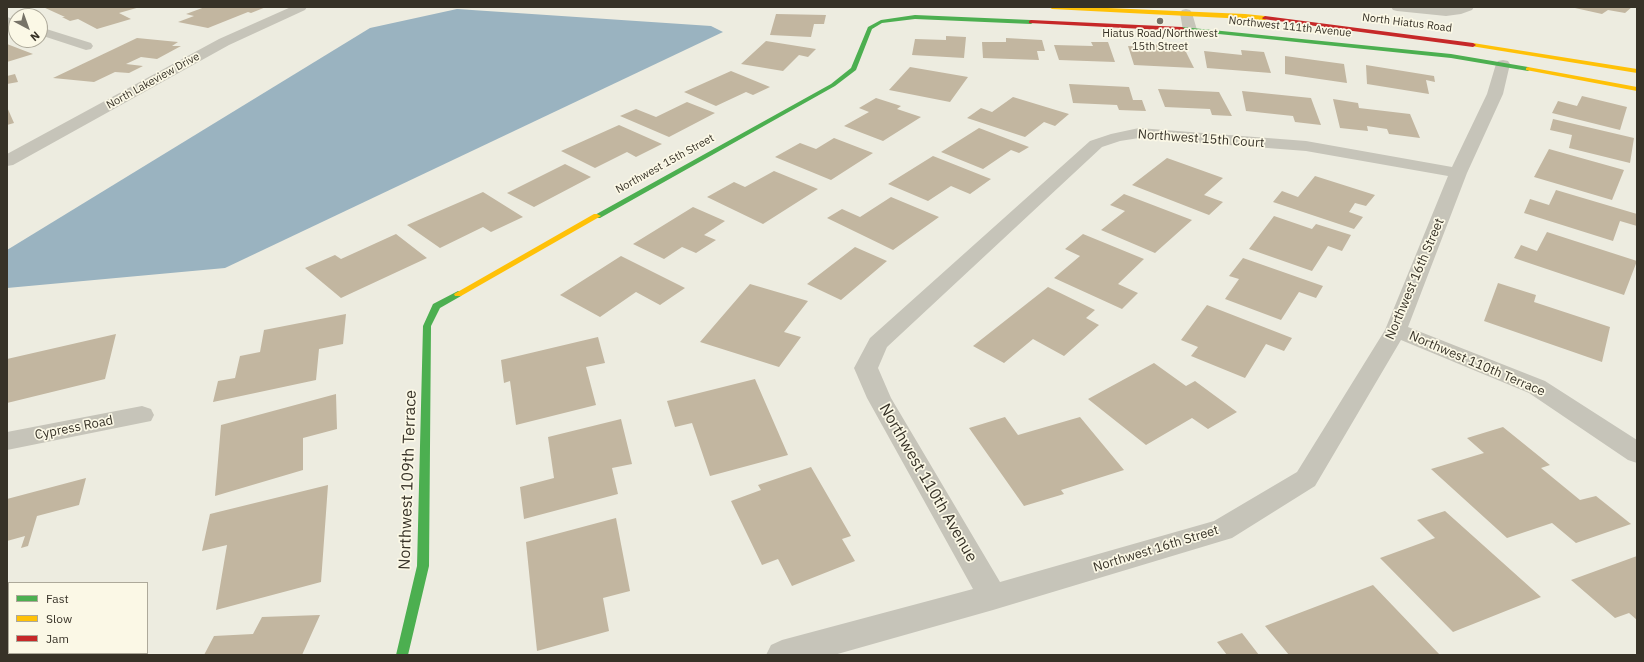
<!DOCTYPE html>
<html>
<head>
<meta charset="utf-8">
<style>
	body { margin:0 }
	#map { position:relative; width:1644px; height:662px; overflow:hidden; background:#edece0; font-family:"IBM Plex Sans",sans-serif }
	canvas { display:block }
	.frame { position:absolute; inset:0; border:8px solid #373227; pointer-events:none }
	.legend { position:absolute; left:8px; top:582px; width:140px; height:72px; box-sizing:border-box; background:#fbf8e6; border:1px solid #ada99a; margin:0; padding:5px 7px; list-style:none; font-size:12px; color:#373227 }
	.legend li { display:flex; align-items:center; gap:8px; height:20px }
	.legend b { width:20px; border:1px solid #ada99a }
	.north { position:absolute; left:8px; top:8px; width:40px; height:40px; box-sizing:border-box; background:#fbf8e6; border:1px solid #ada99a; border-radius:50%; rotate:139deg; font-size:11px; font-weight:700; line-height:16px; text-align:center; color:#373227 }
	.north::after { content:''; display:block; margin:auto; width:14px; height:18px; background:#777368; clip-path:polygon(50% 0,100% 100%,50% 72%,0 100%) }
</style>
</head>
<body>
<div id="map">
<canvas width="1644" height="662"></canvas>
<div class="frame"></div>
<ul class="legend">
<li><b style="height:5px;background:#4caf50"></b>Fast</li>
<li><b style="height:5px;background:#ffc107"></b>Slow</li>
<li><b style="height:5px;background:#c62828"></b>Jam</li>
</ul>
<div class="north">N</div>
</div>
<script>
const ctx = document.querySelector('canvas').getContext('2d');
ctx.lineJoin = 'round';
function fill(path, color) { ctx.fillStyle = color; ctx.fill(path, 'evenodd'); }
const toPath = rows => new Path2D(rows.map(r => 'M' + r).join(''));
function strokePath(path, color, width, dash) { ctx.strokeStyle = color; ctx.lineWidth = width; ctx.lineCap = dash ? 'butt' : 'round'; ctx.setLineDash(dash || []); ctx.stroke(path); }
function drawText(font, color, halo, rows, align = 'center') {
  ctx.font = font + ' "IBM Plex Sans",sans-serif'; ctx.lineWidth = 3.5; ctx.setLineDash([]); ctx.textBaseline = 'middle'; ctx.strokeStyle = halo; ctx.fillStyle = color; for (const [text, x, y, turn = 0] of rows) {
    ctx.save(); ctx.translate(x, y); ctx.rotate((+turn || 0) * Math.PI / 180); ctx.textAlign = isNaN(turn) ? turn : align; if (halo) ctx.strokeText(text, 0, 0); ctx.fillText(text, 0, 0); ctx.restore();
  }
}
const water = toPath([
	[457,9,711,26,723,32,225,268,7,288,7,250,370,28]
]);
const building = toPath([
	[43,7,140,7,119,13,131,19,97,29,78,19,70,21,62,17,65,17],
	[205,7,266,7,251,13,248,12,208,28,178,22,194,16,186,14],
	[1632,7,1625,13,1608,10,1602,14,1575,8],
	[776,14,826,15,824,24,814,24,811,37,770,35],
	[946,36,966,37,964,58,912,55,915,39,946,40],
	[137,38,178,42,172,46,181,46,157,59,141,57,126,64,143,66,129,73,115,72,94,82,53,78],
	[1006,38,1042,40,1045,51,1037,51,1039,60,983,58,982,42,1006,42],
	[766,41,816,49,808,57,799,55,783,71,741,64],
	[1091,42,1108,42,1115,62,1059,60,1054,45,1093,46],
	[7,44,33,54,7,62],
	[1144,44,1183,46,1194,68,1134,65,1128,46,1146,47],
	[1241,50,1264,52,1271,73,1207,68,1204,51,1242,55],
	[1285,56,1344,64,1347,83,1285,74],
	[1366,65,1434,76,1435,82,1426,80,1429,94,1367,84],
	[910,67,968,77,950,102,889,90],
	[731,71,770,87,753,95,746,92,716,106,684,92],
	[15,74,18,82,7,84,7,76],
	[1069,84,1129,87,1133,100,1142,100,1146,111,1119,110,1117,105,1073,103],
	[1158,89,1219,92,1232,116,1212,115,1210,109,1165,107],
	[1242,91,1311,98,1321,125,1295,122,1293,116,1246,111],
	[1582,96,1627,107,1620,130,1552,113,1558,101,1577,106],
	[1013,97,1069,114,1055,126,1044,122,1025,137,967,118,981,108,992,112],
	[876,98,901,106,897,109,921,117,883,141,844,126,869,112,859,108],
	[1333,99,1358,103,1359,108,1410,114,1420,138,1389,134,1387,129,1367,126,1368,131,1340,128],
	[687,102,715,113,669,137,620,116,636,109,656,117],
	[7,107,14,123,7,125],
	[1553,119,1634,138,1630,163,1569,148,1572,135,1550,130],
	[619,125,662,144,636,157,627,152,595,168,561,151],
	[979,128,1029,147,1019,153,1011,150,983,169,941,152],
	[834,138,873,153,831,180,775,157,800,143,816,149],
	[1549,149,1624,170,1612,200,1534,177],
	[933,156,991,179,970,194,951,186,928,201,888,184],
	[1167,158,1223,178,1204,195,1223,202,1209,215,1132,185],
	[565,164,591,177,534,207,507,193],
	[774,171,818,189,763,224,707,197,734,182,745,187],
	[1315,176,1375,195,1366,206,1355,203,1349,212,1363,217,1354,229,1273,202,1282,191,1298,197],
	[1556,190,1637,214,1637,226,1620,221,1613,241,1524,213,1530,199,1549,205],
	[483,192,523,217,491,232,483,227,440,248,407,225],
	[1124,194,1192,220,1155,253,1101,230,1125,211,1110,205],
	[891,197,939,217,893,250,827,218,842,209,860,217],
	[693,207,725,221,704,235,716,240,696,253,682,247,664,259,633,244],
	[1274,216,1312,229,1316,224,1351,235,1342,251,1328,246,1312,271,1249,249],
	[1547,232,1637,261,1624,295,1514,258,1521,245,1537,251],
	[396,234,427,258,341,298,305,268,335,255,341,259],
	[1083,234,1144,259,1118,284,1138,293,1122,309,1054,278,1080,256,1065,249],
	[855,247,887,261,841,300,807,284],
	[621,256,685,288,660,305,636,292,600,317,560,295],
	[1243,258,1323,286,1316,298,1299,292,1281,320,1225,299,1239,279,1229,276],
	[1498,283,1536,295,1534,302,1610,327,1602,362,1484,321],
	[750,284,808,301,784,332,801,337,779,367,700,342],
	[1048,287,1095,310,1086,318,1099,325,1064,356,1033,339,1004,363,973,346],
	[1207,305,1292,338,1284,351,1266,344,1245,378,1191,356,1198,347,1181,340],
	[346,314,343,344,319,349,316,380,213,402,218,381,235,378,240,356,260,352,264,330],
	[116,334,105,379,7,403,7,359],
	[598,337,605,363,586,367,596,405,516,425,510,381,504,383,501,360],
	[1154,363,1186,386,1195,381,1237,412,1208,429,1192,418,1146,445,1088,399],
	[755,379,788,455,710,476,692,423,675,427,667,401],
	[336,394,337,429,303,438,303,470,215,496,221,425],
	[1005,417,1018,435,1080,417,1124,470,1061,490,1064,494,1024,506,969,428],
	[621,419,632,464,612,468,618,494,524,519,520,487,554,478,548,437],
	[1503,427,1550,465,1541,468,1580,500,1596,496,1631,524,1576,543,1552,523,1507,538,1431,469,1484,453,1467,438],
	[811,467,851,536,842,539,855,561,792,586,778,559,762,565,731,501,761,490,758,485],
	[86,478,79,505,37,516,28,546,21,548,25,536,7,541,7,499],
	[328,485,321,582,216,610,227,545,202,551,210,514],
	[1445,511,1541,597,1453,632,1380,558,1435,538,1417,520],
	[616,518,630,591,603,598,609,631,537,651,526,542],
	[1637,556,1637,620,1629,613,1615,618,1571,580],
	[1373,585,1440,655,1289,655,1265,626],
	[320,615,302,655,204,655,214,636,253,634,262,617],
	[1242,633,1259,655,1227,655,1217,642]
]);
const street = toPath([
	[291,7,307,7,305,10,229,45,13,165,7,166,7,154,219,39,291,7],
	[1391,7,1446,8,1474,7,1472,10,1461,14,1446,16,1397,11,1393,10,1391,7],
	[1186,9,1190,10,1192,13,1197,30,1195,33,1185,33,1183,30,1180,13,1182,10,1186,9],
	[7,17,16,20,16,28,7,25,7,17],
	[40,27,91,43,93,46,91,49,86,50,40,35,40,27],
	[1503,60,1508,61,1510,64,1503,94,1467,173,1408,327,1545,381,1637,440,1637,463,1628,460,1529,393,1401,340,1315,486,1232,538,993,610,834,655,766,655,771,645,782,640,973,589,867,398,854,368,870,338,1090,141,1111,134,1139,128,1306,141,1452,167,1487,94,1496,64,1498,61,1503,60],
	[1139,138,1306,151,1448,176,1385,330,1297,472,1214,521,1000,582,891,398,878,368,887,347,1102,147,1120,141,1139,138],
	[142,406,151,409,154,415,151,421,7,450,7,432,142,406]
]);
const fast = toPath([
	[915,15,1031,20,1034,22,1031,24,915,19,882,23,872,29,856,70,835,86,600,218,597,218,593,216,831,84,851,68,868,27,881,20,915,15],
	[1182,27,1451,54,1528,67,1531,69,1528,71,1451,58,1180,30,1180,28,1182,27],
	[458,291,461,292,462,294,461,296,440,308,431,326,429,566,408,655,396,655,417,566,423,326,433,304,458,291]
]);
const slow = toPath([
	[1049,7,1085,7,1245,14,1265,16,1268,18,1265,20,1052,9,1049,7],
	[1473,43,1637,69,1637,73,1471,46,1471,44,1473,43],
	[1528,67,1637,87,1637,91,1526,70,1526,68,1528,67],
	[594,214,597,214,601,216,461,296,455,296,454,294,594,214]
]);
const jam = toPath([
	[1265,16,1473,43,1476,45,1473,47,1263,19,1262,18,1265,16],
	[1031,20,1182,27,1185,29,1182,31,1029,23,1029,21,1031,20]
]);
const markers = [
	[1160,21,4,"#777368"]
];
const farStreetnames = [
	["North Hiatus Road",1407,23,7],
	["Northwest 111th Avenue",1290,27,6],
	["North Lakeview Drive",153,81,-29],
	["Northwest 15th Street",665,164,-29]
];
const farPoinames = [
	["Hiatus Road/Northwest",1160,34],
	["15th Street",1160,47]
];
const streetNames = [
	["Northwest 15th Court",1201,139,4],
	["Northwest 16th Street",1415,279,-67],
	["Northwest 110th Terrace",1477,364,23],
	["Cypress Road",74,428,-11],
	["Northwest 16th Street",1156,549,-17]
];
const nearStreetnames = [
	["Northwest 109th Terrace",408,480,-88],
	["Northwest 110th Avenue",928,483,60]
];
fill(water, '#9ab3c0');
fill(building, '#c2b6a0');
fill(street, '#c6c4b9');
fill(fast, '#4caf50');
fill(slow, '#ffc107');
fill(jam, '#c62828');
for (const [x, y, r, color] of markers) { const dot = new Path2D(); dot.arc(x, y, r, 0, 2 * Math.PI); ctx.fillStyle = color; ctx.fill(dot); strokePath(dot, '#fbf8e6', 1.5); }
drawText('11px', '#373227', '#fbf8e6', farStreetnames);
drawText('11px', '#373227', '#fbf8e6', farPoinames);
drawText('13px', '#373227', '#fbf8e6', streetNames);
drawText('16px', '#373227', '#fbf8e6', nearStreetnames);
</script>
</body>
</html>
